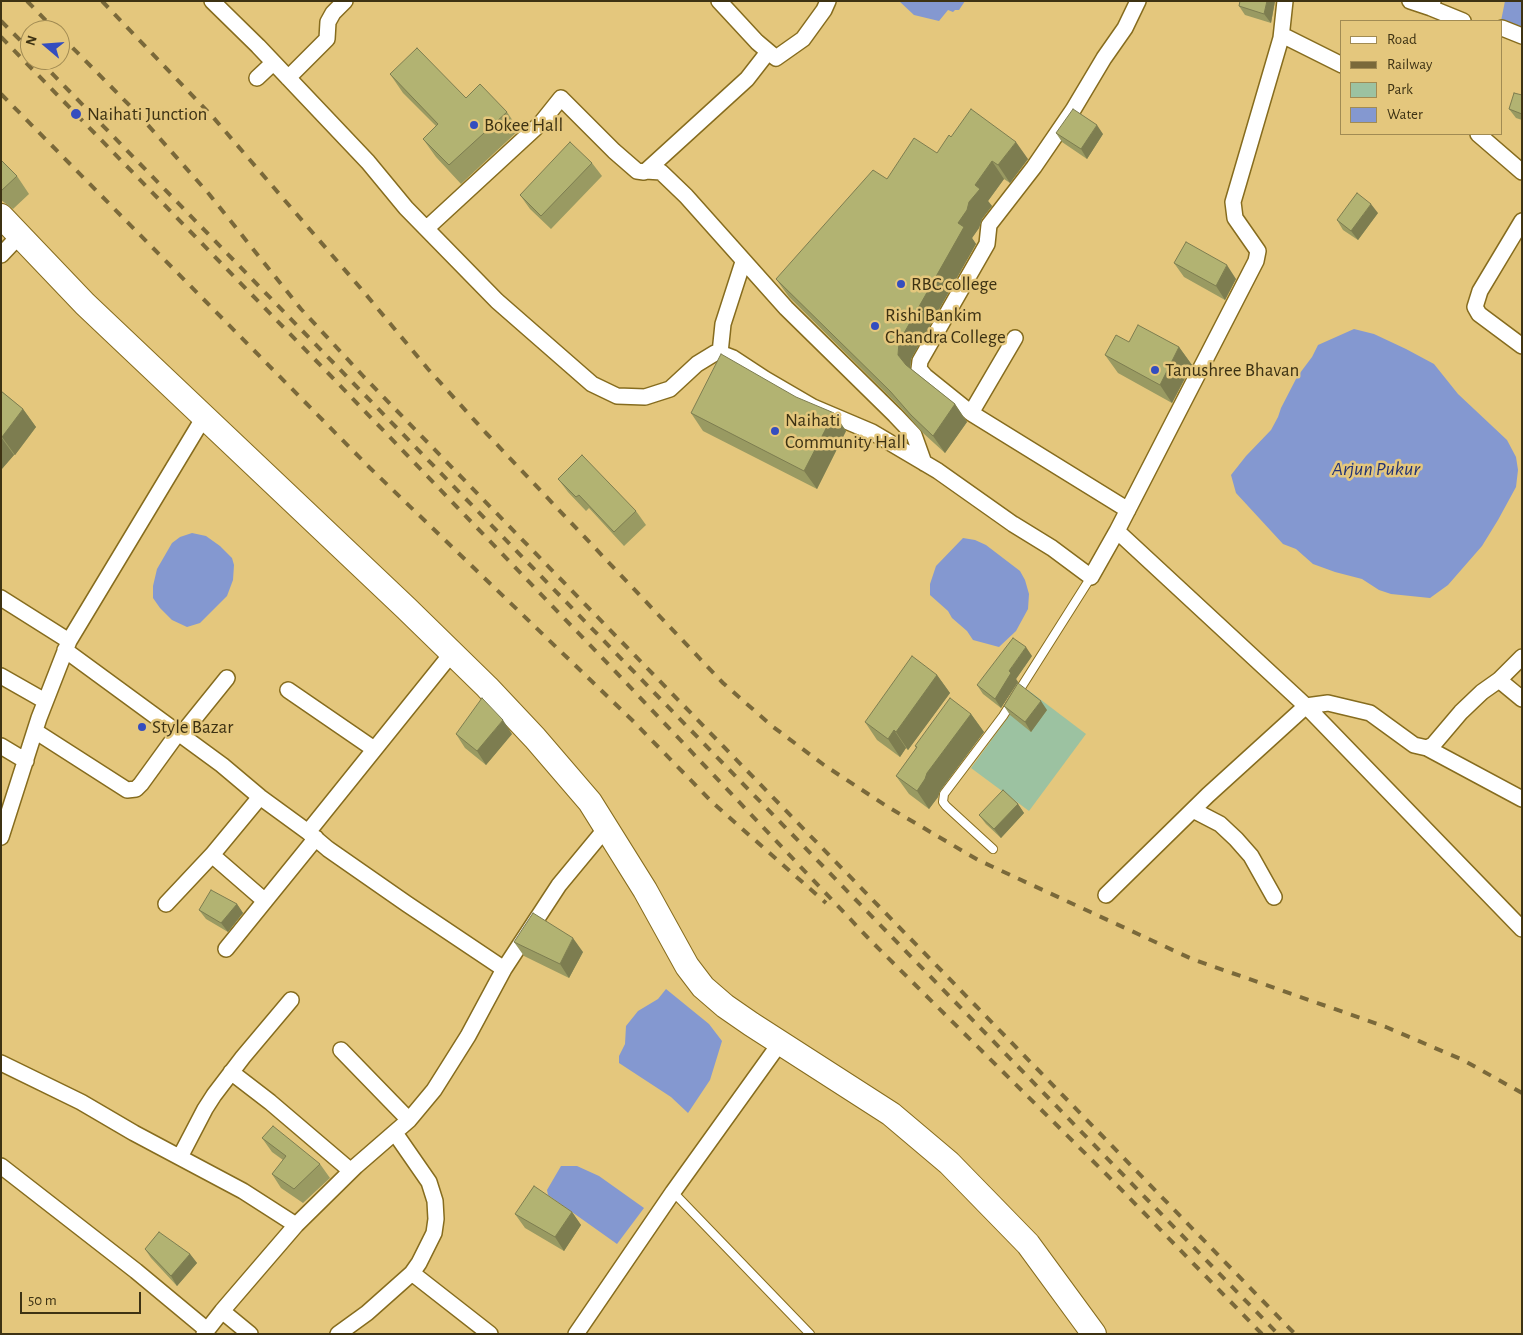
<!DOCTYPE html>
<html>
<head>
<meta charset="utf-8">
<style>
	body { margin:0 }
	#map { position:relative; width:1523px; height:1335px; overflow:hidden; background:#e4c77d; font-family:"Alegreya Sans",sans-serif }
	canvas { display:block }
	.frame { position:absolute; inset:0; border:2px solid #3d3213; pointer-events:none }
	.legend { position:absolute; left:1340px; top:20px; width:162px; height:115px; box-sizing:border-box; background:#e4c77d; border:1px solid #a18b53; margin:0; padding:6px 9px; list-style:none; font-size:15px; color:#3d3213 }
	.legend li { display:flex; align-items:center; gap:10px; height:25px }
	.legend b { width:25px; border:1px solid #a18b53 }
	.north { position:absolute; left:20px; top:20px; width:50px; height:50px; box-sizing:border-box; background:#e4c77d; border:1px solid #a18b53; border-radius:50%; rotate:288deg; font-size:14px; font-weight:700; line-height:20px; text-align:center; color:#3d3213 }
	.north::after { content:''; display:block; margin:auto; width:18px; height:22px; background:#344dbf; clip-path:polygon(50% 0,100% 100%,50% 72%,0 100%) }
	.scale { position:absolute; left:20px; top:1292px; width:121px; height:22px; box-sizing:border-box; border:2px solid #3d3213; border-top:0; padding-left:6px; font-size:15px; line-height:18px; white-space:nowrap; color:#3d3213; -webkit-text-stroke:4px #e4c77d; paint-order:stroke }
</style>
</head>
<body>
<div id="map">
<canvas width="1523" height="1335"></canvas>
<div class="frame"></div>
<ul class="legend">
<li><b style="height:6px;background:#fff"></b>Road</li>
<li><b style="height:6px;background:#7a693a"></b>Railway</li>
<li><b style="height:14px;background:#9cc2a1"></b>Park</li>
<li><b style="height:14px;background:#8498d0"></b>Water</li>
</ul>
<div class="north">N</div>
<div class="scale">50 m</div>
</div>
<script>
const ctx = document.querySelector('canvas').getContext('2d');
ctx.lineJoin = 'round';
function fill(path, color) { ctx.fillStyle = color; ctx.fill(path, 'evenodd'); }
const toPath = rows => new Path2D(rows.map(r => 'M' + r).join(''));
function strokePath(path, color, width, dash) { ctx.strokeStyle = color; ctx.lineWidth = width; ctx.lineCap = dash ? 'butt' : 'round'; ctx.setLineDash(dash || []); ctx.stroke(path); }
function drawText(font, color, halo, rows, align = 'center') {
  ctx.font = font + ' "Alegreya Sans",sans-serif'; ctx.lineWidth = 5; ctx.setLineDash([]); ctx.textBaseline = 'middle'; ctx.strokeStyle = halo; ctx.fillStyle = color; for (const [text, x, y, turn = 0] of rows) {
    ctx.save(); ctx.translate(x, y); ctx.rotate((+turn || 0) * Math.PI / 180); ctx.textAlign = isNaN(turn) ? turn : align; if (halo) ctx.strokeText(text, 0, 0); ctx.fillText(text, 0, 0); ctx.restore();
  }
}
const green = toPath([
	[1028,690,1086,734,1029,811,971,768]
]);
const water = toPath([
	[899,1,965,1,959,10,955,10,953,12,948,10,939,21,914,15],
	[1505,1,1522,1,1522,33,1501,21],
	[1354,329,1374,334,1406,349,1434,364,1458,394,1507,440,1516,457,1518,470,1516,487,1498,520,1482,546,1448,585,1430,598,1391,594,1379,590,1362,579,1335,572,1313,564,1296,549,1283,544,1236,493,1231,475,1246,456,1271,430,1278,417,1281,408,1297,377,1312,357,1318,345],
	[192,533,206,536,220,546,232,558,234,565,233,580,227,596,200,623,187,627,172,620,160,608,153,598,153,586,157,569,172,543,180,537],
	[963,538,975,540,986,545,1020,571,1025,580,1029,594,1028,609,1016,631,999,647,973,640,967,631,952,618,948,611,930,595,930,584,936,566],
	[666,989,709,1024,722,1041,710,1080,688,1113,671,1097,619,1063,619,1056,625,1044,626,1026,638,1011,658,999],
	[561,1166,577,1166,599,1176,644,1208,617,1244,548,1195,547,1190]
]);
const service = toPath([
	[993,849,946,806,943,802,944,794,1003,716,1091,577],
	[673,1192,810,1334]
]);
const minor = toPath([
	[212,1,258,46,368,162,406,208,497,301,592,384,617,396,645,397,670,389,697,364,715,353,720,353,733,358,765,379,813,407,872,432,938,471,1013,524,1052,548,1091,577,1117,531],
	[719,1,757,42,776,58,803,39,824,10,828,1],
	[1285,1,1281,38,1233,202,1235,218,1258,251,1256,261,1117,531,1306,706,1522,929],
	[1410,1,1431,8],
	[1433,1,1431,8,1463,21],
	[1502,28,1522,36],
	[1282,35,1342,65],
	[768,52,747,79,646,171,661,172,686,196,786,308,895,415,914,435,924,463],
	[257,78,273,63],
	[288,78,327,39,328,22,333,13,345,1],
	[1478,134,1522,172],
	[1522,221,1480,291,1475,307,1479,314,1522,346],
	[427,228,541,123,561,98,614,151,637,171,644,172,646,171],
	[1,255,19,236],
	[720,353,723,324,743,262],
	[971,413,1015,338],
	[1128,510,971,413,925,376,919,369,920,361,987,244,989,225,1034,167,1073,110,1104,58,1125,28,1138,1],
	[1,598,69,641],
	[65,650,222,765,260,797,308,832,328,849,407,904,504,969],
	[1,676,45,701],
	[1499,680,1522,699],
	[288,690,374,749],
	[35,731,127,790,136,789,141,784,178,733],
	[181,735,227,678],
	[1,746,26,761],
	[1427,748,1522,799],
	[1193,810,1220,824,1236,839,1251,856,1274,897],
	[308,832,452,653],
	[1,837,39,718,69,641,204,417],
	[212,855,265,901],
	[1106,895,1208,795,1306,706,1328,703,1370,713,1414,745,1427,748,1433,745,1461,712,1482,692,1499,680,1522,657],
	[166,904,212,855,260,797],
	[226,949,316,838],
	[341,1050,409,1120],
	[1,1063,81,1102,134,1133,243,1191,296,1225],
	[231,1072,270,1102,351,1171],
	[180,1157,205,1109,214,1095,243,1057,291,1000],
	[1,1166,136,1271,207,1330],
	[412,1273,490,1334],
	[222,1311,250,1334],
	[204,1334,222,1311,296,1225,356,1166,409,1120,434,1090,468,1036,504,969,559,885,607,827],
	[338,1334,367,1313,412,1273,419,1263,434,1233,436,1219,435,1201,429,1182,395,1133],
	[576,1334,673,1192,780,1043]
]);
const primary = toPath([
	[1,216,85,304,406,608,487,687,535,738,590,802,645,890,687,966,703,987,725,1006,751,1024,891,1114,949,1163,1028,1244,1094,1334]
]);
const rail = toPath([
	[27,1,55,30],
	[102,1,212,116,363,291,428,369,486,433,723,683,772,726,824,765,888,807,978,860,1192,959,1386,1027,1463,1060,1522,1093],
	[1,21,30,50],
	[60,35,139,115,209,194,301,309,364,377,1295,1334],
	[1,37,328,373,612,668,872,942,1108,1176,1262,1334],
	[39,60,1278,1334],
	[1,94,370,468,632,720,713,803,826,903]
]);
const wall = toPath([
	[1240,1,1275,1,1271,23,1245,15,1239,6],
	[390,74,466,98,507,112,519,130,461,184,436,157,423,139,436,126,403,93],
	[1522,95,1522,120,1516,118,1509,109],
	[1056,133,1103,134,1087,159,1062,142],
	[951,137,1028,159,1010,183,1004,179,988,201,992,206,982,219,979,228,972,238,976,244,911,359,910,368,955,404,967,422,945,453,923,433,902,409,789,297,776,279,887,179,937,153],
	[1,160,17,176,29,194,13,209,1,200],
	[592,163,602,176,551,229,530,209,520,195],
	[1378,213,1358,240,1343,230,1337,220],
	[1174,263,1236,279,1225,300,1184,277],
	[1129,342,1179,347,1192,365,1172,403,1118,373,1105,355],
	[1,391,23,409,36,427,15,455,14,455,1,470],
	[691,413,834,413,846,431,817,489,703,431],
	[558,479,636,511,646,525,624,546,589,508,586,511,568,492],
	[1032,656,1016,679,1018,682,1001,708,983,694,977,685],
	[937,675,950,693,908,750,906,748,900,757,877,740,865,722],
	[1004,706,1047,710,1031,732,1010,715],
	[971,714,984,732,940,791,938,797,929,809,909,794,896,776,916,748,915,746],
	[456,734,512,734,486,765,465,748],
	[1018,804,1024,813,1001,838,986,824,979,815],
	[237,904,243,913,228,932,206,919,199,910],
	[514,942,583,952,569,978,524,956],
	[262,1138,320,1164,330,1178,303,1203,281,1188,272,1174,283,1160,272,1152],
	[572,1212,581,1225,564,1251,525,1228,515,1214],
	[145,1249,190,1254,197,1263,177,1286,151,1258]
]);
const shadedWall = toPath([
	[1267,1,1275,1,1271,23,1264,14],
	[1097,125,1103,134,1087,159,1081,149],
	[1016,142,1028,159,1010,183,998,165],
	[992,161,1004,179,988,201,992,206,982,219,979,228,972,238,976,244,911,359,910,372,898,355,899,342,975,185],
	[1371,204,1378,213,1358,240,1351,231],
	[1227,265,1236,279,1225,300,1216,286],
	[1179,347,1192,365,1172,403,1160,385],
	[955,404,967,422,945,453,933,436],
	[23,409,36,427,15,455,2,437],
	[834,413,846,431,817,489,804,471],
	[1,437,14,455,1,470],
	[1026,647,1032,656,1016,679,1018,682,1001,708,995,699,1009,671],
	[937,675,950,693,908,750,896,732],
	[1041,701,1047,710,1031,732,1025,722],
	[971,714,984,732,940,791,938,797,929,809,917,791,927,773],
	[503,720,512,734,486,765,477,751],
	[894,730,906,748,900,757,888,739],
	[1018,804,1024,813,1001,838,994,829],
	[237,904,243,913,228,932,221,923],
	[573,938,583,952,569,978,560,964],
	[572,1212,581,1225,564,1251,555,1237],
	[190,1254,197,1263,177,1286,171,1276]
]);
const building = toPath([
	[1240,1,1267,1,1264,14,1239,6,1240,1],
	[417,48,466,98,480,84,507,112,449,165,423,139,438,124,390,74,417,48],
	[1514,93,1522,95,1522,114,1509,109,1514,93],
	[971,109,1016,142,998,165,992,161,975,185,980,189,969,202,967,210,958,223,964,227,899,342,898,355,906,365,955,404,933,436,911,415,890,391,776,279,873,170,887,179,914,138,937,153,949,135,951,137,971,109],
	[1073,109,1097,125,1081,149,1056,133,1073,109],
	[570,142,592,163,541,216,520,195,570,142],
	[1,160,17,176,1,191,1,160],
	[1357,193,1371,204,1351,231,1337,220,1357,193],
	[1186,242,1227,265,1216,286,1174,263,1186,242],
	[1138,325,1179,347,1160,385,1105,355,1116,335,1129,342,1138,325],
	[721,354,796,397,834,413,804,471,691,413,721,354],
	[1,391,23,409,2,437,1,437,1,391],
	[582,455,636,511,614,532,579,495,576,497,558,479,582,455],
	[1013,638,1026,647,1009,671,1011,673,995,699,977,685,1013,638],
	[912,656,937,675,896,732,894,730,888,739,865,722,912,656],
	[1018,683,1041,701,1025,722,1004,706,1018,683],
	[482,698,503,720,477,751,456,734,482,698],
	[950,698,971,714,927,773,925,779,917,791,896,776,917,747,915,746,950,698],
	[1003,790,1018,804,994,829,979,815,1003,790],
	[211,890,237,904,221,923,199,910,211,890],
	[533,913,573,938,560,964,514,942,533,913],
	[273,1126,320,1164,294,1189,272,1174,286,1156,262,1138,273,1126],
	[534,1186,572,1212,555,1237,515,1214,534,1186],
	[159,1232,190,1254,171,1276,145,1249,159,1232]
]);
const markers = [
	[76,114,6,"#344dbf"],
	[474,125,5,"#344dbf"],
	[901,284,5,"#344dbf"],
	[875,326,5,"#344dbf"],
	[1155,370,5,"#344dbf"],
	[775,431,5,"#344dbf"],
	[142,727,5,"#344dbf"]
];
const poiNames = [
	["Naihati Junction",87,114],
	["Bokee Hall",484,125],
	["RBC college",911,284],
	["Rishi Bankim",885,315],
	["Chandra College",885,337],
	["Tanushree Bhavan",1165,370],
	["Naihati",785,420],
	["Community Hall",785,442],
	["Style Bazar",152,727]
];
const waterNames = [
	["Arjun Pukur",1376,469]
];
fill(green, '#9cc2a1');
fill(water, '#8498d0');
strokePath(service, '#866c1e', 10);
strokePath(minor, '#866c1e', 18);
strokePath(primary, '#866c1e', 26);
strokePath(service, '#fff', 8);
strokePath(minor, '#fff', 15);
strokePath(primary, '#fff', 24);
strokePath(rail, '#7a693a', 4, [9, 9]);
fill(wall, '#999a62');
fill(shadedWall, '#7d7d50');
fill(building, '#b2b372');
strokePath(building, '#7d7d50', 1);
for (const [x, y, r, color] of markers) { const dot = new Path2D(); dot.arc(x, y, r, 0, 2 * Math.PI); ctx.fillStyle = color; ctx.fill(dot); strokePath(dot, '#e4c77d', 2); }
drawText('19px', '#3d3213', '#e4c77d', poiNames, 'left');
drawText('italic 20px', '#223275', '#e4c77d', waterNames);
</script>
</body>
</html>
